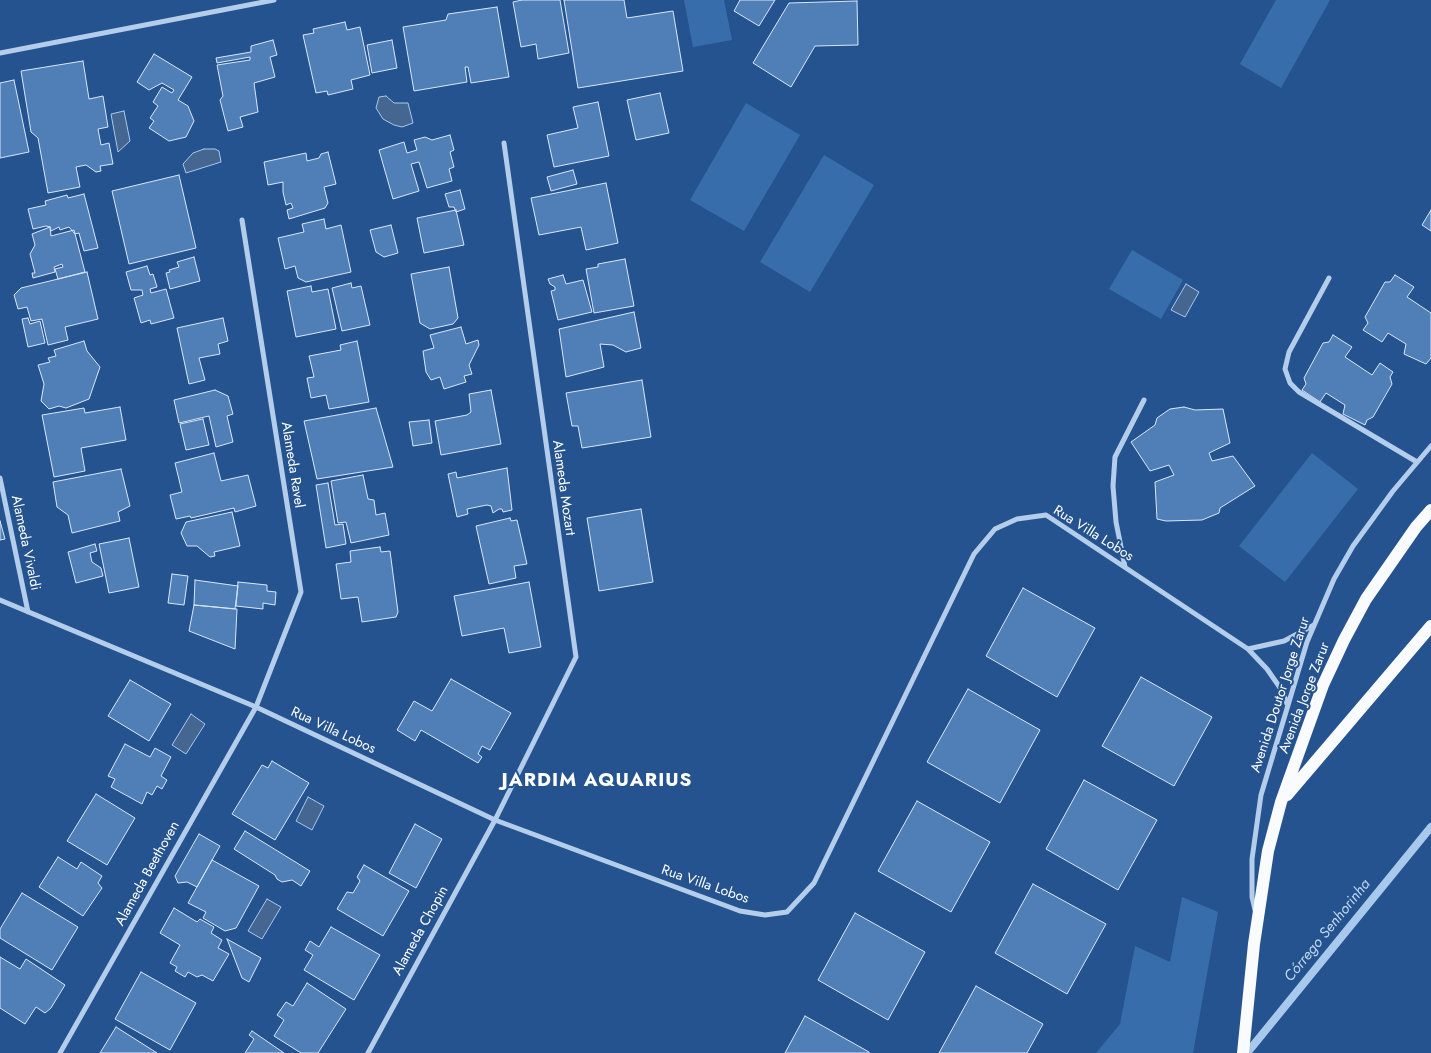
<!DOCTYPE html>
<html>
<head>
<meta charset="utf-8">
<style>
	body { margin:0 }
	canvas { display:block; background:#24538f }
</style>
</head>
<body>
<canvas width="1431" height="1053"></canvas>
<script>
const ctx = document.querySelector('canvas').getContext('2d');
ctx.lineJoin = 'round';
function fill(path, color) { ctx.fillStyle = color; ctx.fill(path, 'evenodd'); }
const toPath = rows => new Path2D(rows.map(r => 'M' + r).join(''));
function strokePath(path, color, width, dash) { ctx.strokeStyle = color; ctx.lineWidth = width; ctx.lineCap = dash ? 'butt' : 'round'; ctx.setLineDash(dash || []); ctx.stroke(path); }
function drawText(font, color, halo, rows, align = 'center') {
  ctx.font = font + ' Jost,sans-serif'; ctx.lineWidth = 4; ctx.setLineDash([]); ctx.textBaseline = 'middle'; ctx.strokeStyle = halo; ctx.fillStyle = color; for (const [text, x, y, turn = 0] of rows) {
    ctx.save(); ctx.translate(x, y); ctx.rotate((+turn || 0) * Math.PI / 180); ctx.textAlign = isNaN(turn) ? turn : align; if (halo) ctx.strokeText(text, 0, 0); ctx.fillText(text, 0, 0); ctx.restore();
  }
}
const green = toPath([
	[684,0,724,0,732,40,693,47],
	[1276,0,1330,0,1281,88,1240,64],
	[746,103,800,135,744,231,690,200],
	[824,155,874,185,810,292,760,262],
	[1132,250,1183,280,1161,319,1109,289],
	[1312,453,1358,489,1285,582,1239,546],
	[1182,897,1218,912,1193,1053,1096,1053,1120,1024,1135,946,1170,962]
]);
const water = toPath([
	[386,96,394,103,408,103,413,123,402,127,394,125,383,119,376,108,379,97,386,96],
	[124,111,130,141,118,152,111,114,124,111],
	[204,149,215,149,219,151,221,162,186,173,183,164,193,153,204,149],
	[1186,284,1199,292,1185,317,1171,310,1186,284],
	[191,714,205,724,186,754,172,745,191,714],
	[308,797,324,806,312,830,296,821,308,797],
	[267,899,281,907,262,939,248,931,267,899]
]);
const stream = toPath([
	[1247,1053,1431,827]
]);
const building = toPath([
	[522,0,560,0,569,53,538,59,536,44,521,47,513,2,522,0],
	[564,0,624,0,627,18,673,11,683,71,578,88,564,0],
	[740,0,775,0,759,26,734,11,740,0],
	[857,1,858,45,815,46,791,87,753,63,789,3,857,1],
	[497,7,509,77,471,83,468,67,465,67,467,82,414,91,403,27,446,20,448,14,497,7],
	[345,22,347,30,360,27,370,75,351,80,353,89,328,95,327,91,316,93,303,35,314,33,313,29,345,22],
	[273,40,277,55,270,57,275,77,254,83,258,112,240,117,243,127,228,131,220,100,223,96,217,65,250,60,250,57,217,63,216,58,251,52,251,46,273,40],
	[392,40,397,68,372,73,367,45,392,40],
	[154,54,192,77,178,100,188,106,194,121,186,137,169,141,149,128,154,121,150,118,158,106,153,102,162,87,172,93,174,90,162,83,149,90,137,82,154,54],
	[83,61,89,99,103,96,108,127,98,129,101,145,109,143,113,164,100,166,101,171,96,172,86,165,76,167,80,187,48,193,38,138,31,132,21,71,83,61],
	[14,80,29,152,0,158,0,83,14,80],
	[660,93,669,133,636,140,627,100,660,93],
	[598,102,609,156,554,167,547,135,578,128,573,107,598,102],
	[450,135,454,150,450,152,454,167,449,169,452,181,427,188,419,162,411,164,419,191,393,199,379,150,404,142,407,153,417,150,414,140,425,137,432,140,450,135],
	[328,152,336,184,324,187,328,203,325,208,289,219,287,210,293,208,291,203,286,205,283,192,283,182,268,185,264,162,306,153,307,161,319,158,321,154,328,152],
	[573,170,577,184,551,191,547,177,573,170],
	[179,175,196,248,129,264,112,191,179,175],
	[606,183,618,243,586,250,581,227,539,235,531,198,606,183],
	[460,190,465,209,456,212,454,207,449,207,445,194,460,190],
	[84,194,98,248,84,251,79,233,75,234,69,227,60,230,59,227,51,231,50,227,46,226,33,229,28,209,46,205,45,201,67,195,68,198,84,194],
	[456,210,464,245,424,253,417,218,456,210],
	[1431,210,1431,231,1422,225,1431,210],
	[324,219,326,229,341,225,351,272,306,282,298,278,295,266,285,269,278,238,304,232,302,224,324,219],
	[391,225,398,253,384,257,376,252,370,230,391,225],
	[50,227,51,236,74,230,85,272,58,279,55,269,63,267,62,264,54,267,55,272,33,278,32,273,35,273,30,254,35,245,32,234,50,227],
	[194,257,200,281,170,289,166,273,170,272,169,270,179,267,177,262,194,257],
	[625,259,634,306,594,313,586,269,598,267,598,264,625,259],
	[147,266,150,275,153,274,157,287,150,289,151,293,166,289,174,318,151,324,150,320,141,323,134,298,143,295,142,290,131,290,126,272,147,266],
	[449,267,458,318,453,324,430,329,420,323,411,274,449,267],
	[87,272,98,319,65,327,68,340,48,345,42,319,31,321,27,307,18,309,14,295,21,288,87,272],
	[563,275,566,284,583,280,592,312,558,320,551,291,555,290,555,287,550,284,548,279,563,275],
	[1395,275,1414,287,1407,297,1431,313,1431,358,1426,364,1404,354,1406,344,1388,333,1382,342,1363,330,1368,323,1365,317,1385,282,1390,282,1395,275],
	[351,283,352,288,361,286,370,325,342,331,332,288,351,283],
	[311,286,312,292,328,289,336,329,296,337,287,291,311,286],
	[634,312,641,348,626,352,613,345,600,344,604,367,566,377,559,329,634,312],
	[28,318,30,324,40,321,45,343,28,347,22,319,28,318],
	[223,318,228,341,218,344,220,354,199,358,205,380,189,384,177,328,223,318],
	[461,327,466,344,478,340,479,345,469,365,472,374,464,376,466,382,444,389,440,377,431,380,426,372,423,351,434,348,430,335,461,327],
	[1333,335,1352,347,1345,357,1372,375,1380,363,1393,372,1390,377,1392,384,1373,417,1367,420,1365,425,1343,414,1345,405,1326,393,1320,402,1302,390,1306,384,1304,378,1323,343,1329,342,1333,335],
	[84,341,87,351,100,367,89,399,66,408,59,406,49,409,41,401,44,384,38,365,50,362,48,358,56,356,54,350,84,341],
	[357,341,369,402,329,409,326,395,311,398,307,378,314,377,309,356,341,350,340,345,357,341],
	[642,380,651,437,582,448,578,426,572,426,566,393,642,380],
	[215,390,228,396,233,414,227,416,233,442,216,447,209,416,179,423,174,400,215,390],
	[491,390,501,444,441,455,435,421,467,415,471,412,469,394,491,390],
	[120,407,126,440,81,448,85,471,54,477,42,415,84,408,85,413,120,407],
	[1184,407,1195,410,1223,409,1230,443,1209,453,1212,461,1233,456,1255,486,1220,508,1219,513,1202,520,1166,521,1157,519,1155,482,1174,475,1169,465,1150,471,1131,442,1155,425,1157,418,1170,409,1184,407],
	[376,408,393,467,317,479,304,421,376,408],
	[203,419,209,445,186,450,180,424,203,419],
	[429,420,432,443,413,446,409,422,429,420],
	[214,453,221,481,248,475,256,506,235,512,234,508,191,518,190,516,176,519,170,495,182,492,175,463,214,453],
	[507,468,512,510,503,512,502,509,499,509,493,513,491,506,487,505,467,509,468,514,457,517,448,474,456,472,457,478,507,468],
	[121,469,130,506,118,512,120,521,72,533,68,515,57,507,53,482,121,469],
	[363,475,368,499,374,500,376,515,385,513,389,535,351,543,346,522,338,523,331,481,363,475],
	[328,483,335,525,343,524,346,544,326,548,316,485,328,483],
	[641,509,653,582,599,591,587,518,641,509],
	[232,512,240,546,214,552,215,556,210,557,197,546,187,546,181,533,186,522,232,512],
	[510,518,511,521,517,520,527,564,514,566,516,578,489,584,476,526,510,518],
	[0,521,5,539,0,540,0,521],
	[129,538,139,587,109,593,99,544,129,538],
	[95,544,97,551,90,553,92,562,101,568,103,576,76,583,68,552,95,544],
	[380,547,381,552,390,551,398,612,396,617,362,622,358,597,341,599,336,564,351,562,350,551,380,547],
	[172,574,188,576,184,605,168,603,172,574],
	[195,580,238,586,235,609,194,605,195,580],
	[238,582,267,585,267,591,276,592,275,605,263,603,263,609,236,606,238,582],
	[529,582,541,647,509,653,504,628,462,636,454,596,529,582],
	[1023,588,1095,628,1057,697,986,656,1023,588],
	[194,605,237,609,235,649,189,631,194,605],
	[1141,677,1212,717,1174,786,1102,746,1141,677],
	[451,679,511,713,490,750,482,746,478,754,482,757,478,763,421,730,415,741,397,730,414,701,432,711,451,679],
	[130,680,171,704,149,741,108,716,130,680],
	[968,689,1040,730,1000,803,927,762,968,689],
	[125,744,150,757,155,748,171,757,161,776,167,780,162,789,157,786,152,795,147,792,142,804,111,787,115,779,108,776,125,744],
	[272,761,309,783,275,840,232,814,262,765,268,768,272,761],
	[1084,780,1157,820,1118,890,1046,849,1084,780],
	[96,794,135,818,107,865,67,841,96,794],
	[917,801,990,842,951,912,878,871,917,801],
	[415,824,442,839,416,888,389,873,415,824],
	[245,831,310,871,301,886,292,880,282,882,277,879,275,875,234,849,245,831],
	[199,834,220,846,197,887,187,882,178,883,175,876,199,834],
	[58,857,77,869,81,862,102,876,98,883,102,888,83,916,39,887,58,857],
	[212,860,259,886,236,928,225,931,203,918,206,912,188,903,212,860],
	[364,865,409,891,383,936,337,909,347,892,353,893,360,881,357,877,364,865],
	[1033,884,1106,924,1067,994,995,953,1033,884],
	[22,893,78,927,52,970,0,938,0,929,22,893],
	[174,908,197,922,200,919,214,927,211,933,222,940,218,948,229,954,213,981,202,975,197,977,188,972,185,977,175,971,177,967,170,963,180,945,160,933,174,908],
	[855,913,925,952,888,1020,818,980,855,913],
	[331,927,380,955,354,1000,304,970,313,955,305,950,310,941,319,947,331,927],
	[227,939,261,958,249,982,242,978,227,939],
	[0,957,20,969,26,959,65,985,51,1008,45,1013,36,1007,25,1024,0,1008,0,957],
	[141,972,196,1003,170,1050,115,1019,141,972],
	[307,983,346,1009,318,1053,301,1053,274,1036,284,1020,277,1015,286,1002,293,1006,307,983],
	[976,986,1043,1024,1027,1053,939,1053,976,986],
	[805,1016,869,1052,869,1053,785,1053,805,1016],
	[116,1027,157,1053,100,1053,116,1027],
	[252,1031,284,1053,245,1053,254,1039,249,1035,252,1031]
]);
const street = toPath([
	[0,53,274,0],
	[1329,278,1289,352,1285,369,1290,383,1299,392,1417,462],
	[0,478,28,612],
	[1125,567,1116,522,1113,486,1115,457,1144,400],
	[0,600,256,707,495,820,740,911,765,915,787,912,814,883,974,554,995,529,1017,519,1046,515,1248,649,1267,669,1283,692,1287,704],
	[1248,649,1284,641,1314,625],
	[1255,910,1252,897,1252,859,1261,795,1307,642,1334,579,1353,546,1393,491,1431,446],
	[60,1053,256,707,301,592,242,220],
	[368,1053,495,820,576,657,504,143]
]);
const primary = toPath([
	[1287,795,1431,626],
	[1243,1053,1254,944,1268,851,1281,802,1323,685,1344,640,1366,599,1416,527,1431,510]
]);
const streetNames = [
	["Alameda Ravel",292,465,81],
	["Alameda Mozart",563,488,82],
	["Rua Villa Lobos",1093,534,32],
	["Alameda Vivaldi",25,543,78],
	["Avenida Doutor Jorge Zarur",1281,695,-72],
	["Avenida Jorge Zarur",1305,698,-69],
	["Rua Villa Lobos",333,731,25],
	["Alameda Beethoven",148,874,-61],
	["Rua Villa Lobos",705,885,19],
	["Alameda Chopin",421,931,-61]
];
const waterNames = [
	["Córrego Senhorinha",1328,931,-51]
];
const districtNames = [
	["JARDIM AQUARIUS",597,781]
];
fill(green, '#386dab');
fill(water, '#446690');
strokePath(water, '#a8c8ec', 1);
strokePath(stream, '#a8c8ec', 8);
fill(building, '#507fb7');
strokePath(building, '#d9e7f9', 1);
strokePath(street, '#b4cdeb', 5);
strokePath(primary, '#f9fbff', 12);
drawText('14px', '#fff', '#24538f', streetNames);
drawText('italic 15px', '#c0d7f2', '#24538f', waterNames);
ctx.letterSpacing = '1px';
drawText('bold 19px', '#fff', '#24538f', districtNames);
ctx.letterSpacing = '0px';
</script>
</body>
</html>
